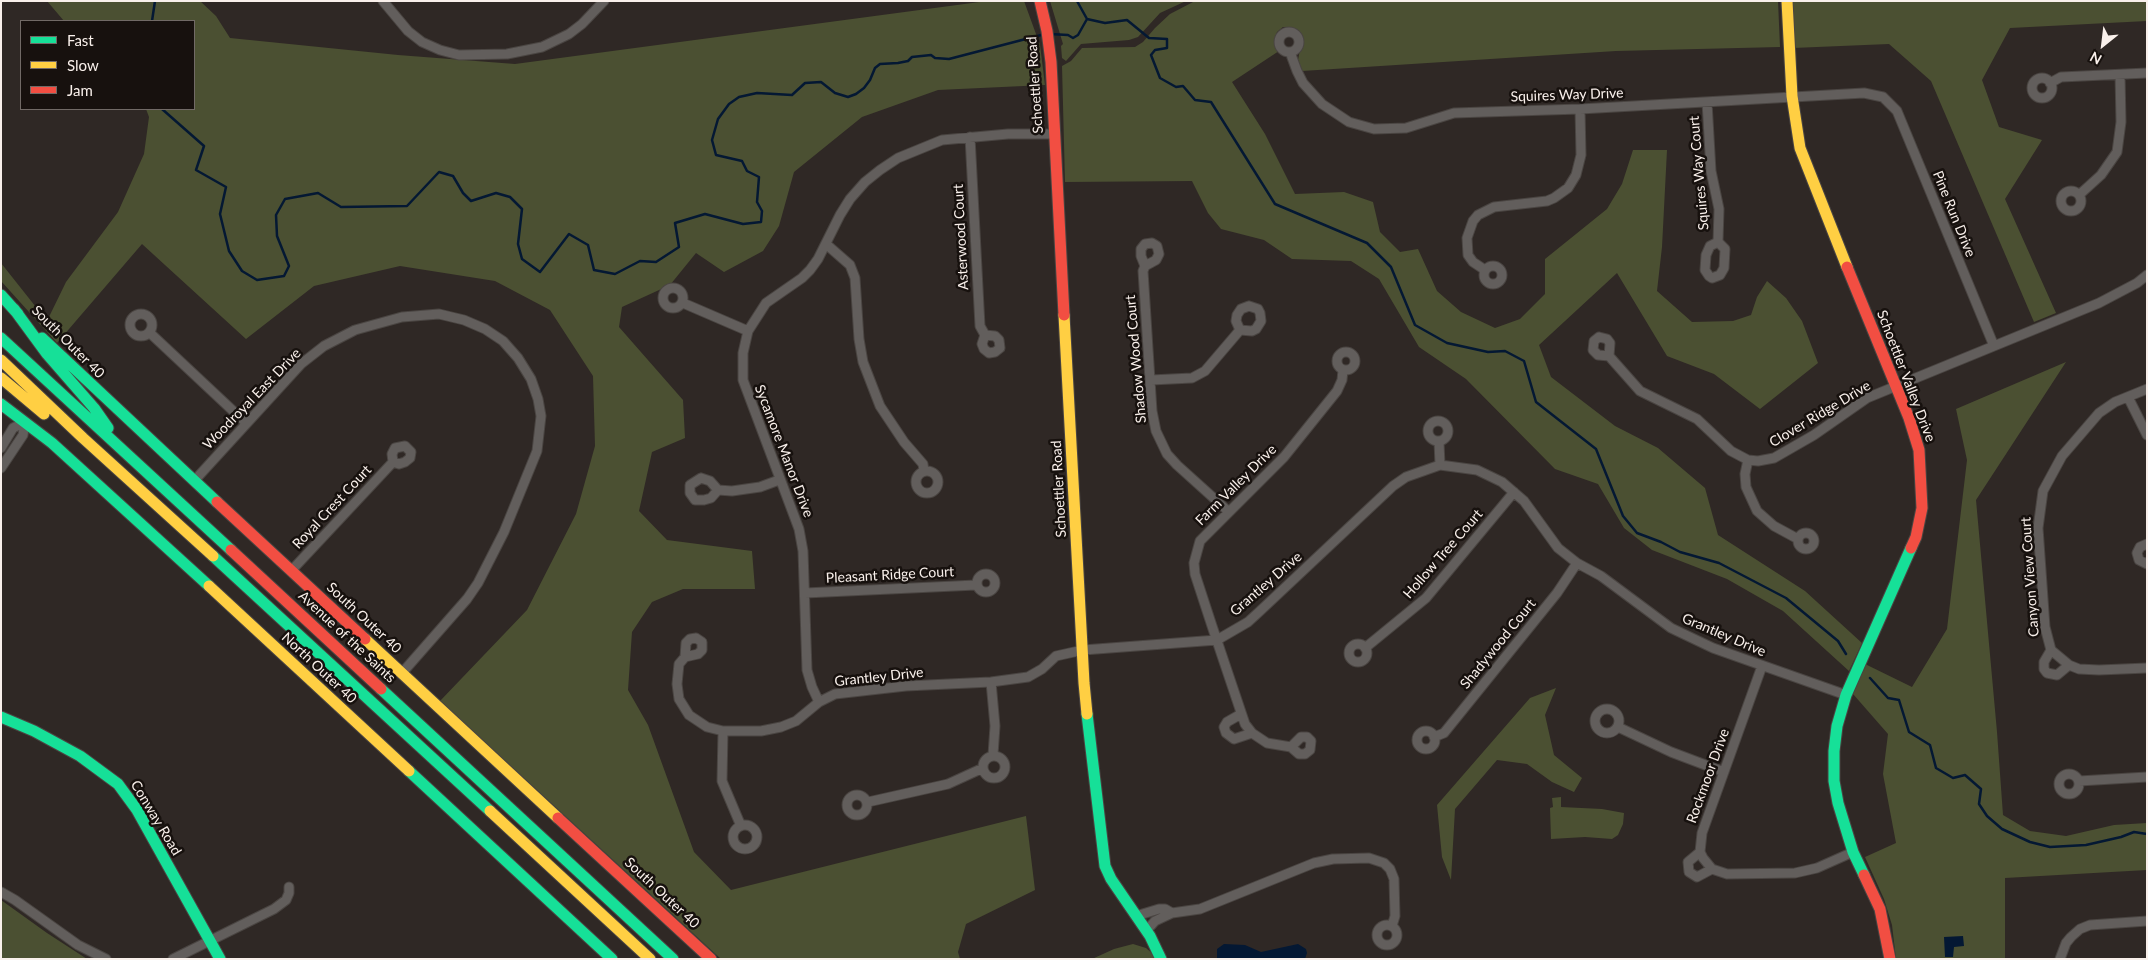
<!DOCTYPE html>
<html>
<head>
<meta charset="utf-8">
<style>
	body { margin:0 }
	#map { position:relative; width:2148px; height:960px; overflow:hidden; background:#2f2825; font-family:Lato,sans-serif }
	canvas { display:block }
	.frame { position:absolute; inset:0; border:2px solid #f9f0eb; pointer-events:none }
	.legend { position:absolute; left:20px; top:20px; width:175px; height:90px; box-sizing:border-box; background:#17110e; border:1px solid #716a66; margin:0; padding:6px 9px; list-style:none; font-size:15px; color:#f9f0eb }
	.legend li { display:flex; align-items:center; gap:10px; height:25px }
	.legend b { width:25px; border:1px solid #716a66 }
	.north { position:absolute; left:2078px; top:20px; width:50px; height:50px; -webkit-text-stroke:4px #17110e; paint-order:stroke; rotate:209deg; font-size:14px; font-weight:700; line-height:20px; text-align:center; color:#f9f0eb }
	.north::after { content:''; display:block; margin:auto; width:18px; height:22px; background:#f9f0eb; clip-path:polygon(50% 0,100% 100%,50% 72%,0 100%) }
</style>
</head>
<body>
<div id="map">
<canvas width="2148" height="960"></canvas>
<div class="frame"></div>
<ul class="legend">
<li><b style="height:6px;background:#16e098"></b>Fast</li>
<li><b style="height:6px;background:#ffcf43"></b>Slow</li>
<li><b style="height:6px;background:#f24e42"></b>Jam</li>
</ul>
<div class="north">N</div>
</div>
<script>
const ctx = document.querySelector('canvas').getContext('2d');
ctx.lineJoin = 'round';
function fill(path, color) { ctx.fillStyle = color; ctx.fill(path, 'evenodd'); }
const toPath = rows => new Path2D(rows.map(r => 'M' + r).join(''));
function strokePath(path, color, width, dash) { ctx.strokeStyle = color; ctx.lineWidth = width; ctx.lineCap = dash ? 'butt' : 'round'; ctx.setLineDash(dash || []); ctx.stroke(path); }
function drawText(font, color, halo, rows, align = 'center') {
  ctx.font = font + ' Lato,sans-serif'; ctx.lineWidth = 5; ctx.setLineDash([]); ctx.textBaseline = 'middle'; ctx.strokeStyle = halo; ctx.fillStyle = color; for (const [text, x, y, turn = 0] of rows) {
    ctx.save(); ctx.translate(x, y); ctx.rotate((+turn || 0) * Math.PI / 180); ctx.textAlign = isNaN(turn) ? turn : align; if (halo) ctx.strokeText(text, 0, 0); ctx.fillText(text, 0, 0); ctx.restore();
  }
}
const green = toPath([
	[47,1,200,1,216,16,230,38,398,55,515,64,987,1,1024,1,1040,45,1045,85,938,90,862,117,794,172,779,226,763,251,724,272,696,253,670,285,622,307,619,327,683,400,685,438,652,452,639,511,667,540,752,551,755,589,683,589,652,602,632,632,628,690,648,725,694,852,731,890,1026,816,1035,890,966,924,958,952,960,959,721,959,440,701,527,610,576,514,595,446,593,376,550,310,495,281,400,266,314,286,246,339,142,244,57,343,1,281,1,263,47,321,66,282,118,212,144,154,149,117,146,109,194,109,194,21,64,21],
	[1050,1,1186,1,1160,13,1138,37,1129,40,1081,44,1066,61,1062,58,1061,46,1063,44],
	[1195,1,1778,1,1780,47,1616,51,1302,71,1298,60,1302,39,1299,31,1291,27,1283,27,1277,32,1275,40,1275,47,1279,51,1232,82,1265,134,1295,194,1344,192,1373,202,1380,232,1400,252,1418,249,1437,291,1461,312,1495,328,1520,319,1545,294,1545,259,1607,209,1622,184,1633,150,1667,150,1662,247,1657,291,1692,322,1733,321,1751,315,1757,297,1767,281,1786,298,1802,321,1818,363,1760,409,1714,374,1667,356,1617,273,1539,345,1551,377,1615,426,1658,448,1705,488,1718,535,1805,591,1862,643,1849,671,1783,611,1727,579,1652,550,1624,528,1598,484,1555,469,1466,379,1419,347,1379,279,1351,261,1292,259,1264,240,1221,229,1208,213,1192,181,1065,182,1062,66,1071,61,1082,48,1135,47,1143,42,1155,28,1170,14],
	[1792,1,2147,1,2147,21,2010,28,1982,80,1999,127,2042,140,2005,199,2056,313,2034,322,1931,81,1889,44,1793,48],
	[2066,362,1976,500,1997,732,2003,815,2030,831,2066,836,2114,825,2147,823,2147,870,2005,878,2005,959,1896,959,1892,925,1884,899,1865,857,1896,843,1883,774,1888,734,1853,694,1865,664,1912,687,1947,629,1967,460,1956,409],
	[1556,688,1545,715,1554,755,1582,778,1574,792,1552,782,1527,764,1497,760,1455,809,1451,880,1442,857,1437,805,1530,698],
	[1561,797,1561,807,1602,809,1624,813,1623,824,1618,835,1612,839,1585,837,1551,839,1550,808,1553,807,1552,798],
	[1,900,47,933,87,959,1,959],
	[1133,944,1146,948,1154,955,1155,959,1092,959,1114,949]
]);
const water = toPath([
	[1963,936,1964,946,1954,947,1953,957,1945,957,1944,937],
	[1224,944,1245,945,1261,952,1298,944,1306,949,1307,953,1305,959,1217,959,1217,949]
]);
const stream = toPath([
	[1087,19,1105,23,1127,20,1149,38,1167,39,1167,48,1155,50,1151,55,1160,78,1176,87,1183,86,1195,100,1211,102,1275,204,1367,243,1391,267,1415,325,1447,343,1488,352,1505,351,1524,361,1536,402,1596,449,1623,516,1637,533,1661,542,1680,552,1719,563,1786,598,1838,641,1846,654],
	[152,21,155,1],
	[1050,34,1068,35,1073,38,1078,35,1087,19,1077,1],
	[162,109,204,146,196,170,226,187,220,214,229,251,242,271,257,280,284,276,289,266,277,236,276,215,285,199,318,193,341,207,407,206,439,172,453,176,463,193,471,201,496,193,510,197,522,209,518,244,522,259,540,272,569,234,588,245,594,270,615,274,640,261,656,262,679,247,675,223,705,214,743,224,761,222,762,211,757,202,759,177,747,171,742,161,716,155,712,140,718,119,729,104,739,97,757,93,792,95,805,83,821,82,835,93,848,97,856,94,864,88,870,80,875,68,880,64,898,63,908,61,912,57,931,55,935,58,949,59,1045,34],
	[1870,678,1888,698,1899,700,1909,732,1930,745,1936,768,1953,778,1965,775,1981,789,1979,804,1987,816,2002,829,2030,842,2050,847,2086,845,2121,837,2134,832,2147,834]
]);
const street = toPath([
	[383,1,408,31,422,42,440,50,459,55,507,54,542,47,569,34,582,24,604,1],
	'1279 42a10 10 0 1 1 20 0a10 10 0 1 1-20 0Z',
	[1290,52,1297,71,1303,83,1322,104,1349,122,1374,129,1406,128,1454,113,1580,109,1864,93,1883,97,1897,111,1994,346],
	'2032 88a10 10 0 1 1 20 0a10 10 0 1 1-20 0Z',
	[2050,83,2061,77,2147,73],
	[1707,102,1711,171,1719,209,1718,242],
	[970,137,980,326,985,335],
	'2061 201a10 10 0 1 1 20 0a10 10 0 1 1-20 0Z',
	[2079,195,2101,175,2117,152,2121,122,2120,75],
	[1718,242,1725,249,1724,268,1720,275,1712,278,1709,276,1705,270,1706,255,1710,246,1718,242],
	[1152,243,1157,246,1159,254,1156,260,1145,266,1141,256,1141,249,1145,244,1152,243],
	[826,244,850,265,855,278,859,339,863,362,880,406,904,442,923,464,924,471],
	'1484 275a9 9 0 1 1 18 0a9 9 0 1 1-18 0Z',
	[1145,266,1143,271,1152,411,1156,431,1167,454,1177,465,1228,511],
	[1485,270,1473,262,1468,255,1467,238,1473,221,1478,215,1494,207,1547,201,1554,198,1568,188,1576,175,1581,155,1580,109],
	'663 298a10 10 0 1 1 20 0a10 10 0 1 1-20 0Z',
	[683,303,748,331],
	[1249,306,1258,309,1260,313,1261,321,1256,329,1252,331,1240,330,1236,321,1237,315,1241,309,1249,306],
	'130 325a11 11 0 1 1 22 0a11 11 0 1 1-22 0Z',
	[150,333,246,423],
	[985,335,995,336,999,340,1000,348,995,352,989,353,984,349,982,344,985,335],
	[1599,337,1607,339,1610,343,1609,356,1598,355,1593,350,1594,341,1599,337],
	'1337 361a9 9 0 1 1 18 0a9 9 0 1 1-18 0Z',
	[1609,356,1640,391,1697,419,1731,451,1748,460,1758,461,1774,458,1814,435,1867,398,2099,303,2137,283,2147,275],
	[1151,380,1192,378,1205,371,1240,330],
	[2147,389,2115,402,2099,413,2062,456,2043,491,2038,528,2045,627,2051,650,2069,665,2079,669,2099,670,2147,668],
	[2128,397,2147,435],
	'1428 431a10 10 0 1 1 20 0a10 10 0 1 1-20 0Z',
	[1439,442,1440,465],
	[1,448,13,428,25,422],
	[1748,460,1745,474,1746,487,1757,511,1774,526,1798,539],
	[1,468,23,435,25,422],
	'916 482a11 11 0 1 1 22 0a11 11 0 1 1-22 0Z',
	[701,478,710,481,718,490,711,498,704,500,695,500,690,493,690,485,701,478],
	[194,481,301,364,324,346,355,330,402,317,439,314,464,320,485,329,503,341,518,358,531,379,538,399,541,416,537,451,504,532,478,583,467,599,402,673],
	[718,490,732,491,760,487,779,480],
	'1798 541a8 8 0 1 1 16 0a8 8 0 1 1-16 0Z',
	[2147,544,2140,547,2137,553,2139,560,2147,564],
	[291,571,393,462,392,454,395,448,405,446,411,452,410,458,405,462,399,464,393,462],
	'977 583a9 9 0 1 1 18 0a9 9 0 1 1-18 0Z',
	[805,593,976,585],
	[696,638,702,642,702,650,698,654,685,657,686,643,690,639,696,638],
	'1349 653a9 9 0 1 1 18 0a9 9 0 1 1-18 0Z',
	[1365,648,1426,598,1514,492],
	[2051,650,2044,662,2044,669,2047,673,2057,675,2069,665],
	[685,657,679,664,677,684,679,699,689,715,707,727,723,731,761,731,781,727,796,721,819,702,835,694,906,686,991,682,1028,677,1042,669,1056,656,1083,650,1217,640,1248,622,1260,611,1393,486,1406,477,1440,465,1477,470,1502,482,1524,501,1558,548,1577,563,1601,576,1671,628,1713,648,1846,695],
	[1762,666,1702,833,1700,852,1703,858,1712,869,1727,874,1795,873,1817,868,1853,852],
	[991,682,995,726,993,755],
	[819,702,812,687,807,670,803,551,799,529,743,380,743,353,748,331,766,303,802,278,810,270,818,259,840,215,850,199,865,182,880,170,898,158,942,140,1008,134,1054,134],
	'1595 721a12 12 0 1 1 24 0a12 12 0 1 1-24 0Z',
	[1241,714,1227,722,1224,727,1226,733,1234,739,1252,733],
	[1618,727,1671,752,1724,772],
	'1417 740a9 9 0 1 1 18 0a9 9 0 1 1-18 0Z',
	[723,731,722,781,741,826],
	[1301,737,1307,737,1311,741,1310,750,1305,754,1299,754,1291,747,1301,737],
	[1434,737,1444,733,1557,593,1577,563],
	[1291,747,1267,743,1252,733,1245,724,1212,626,1195,574,1194,563,1200,541,1284,457,1337,391,1342,380,1343,370],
	'983 767a11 11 0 1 1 22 0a11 11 0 1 1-22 0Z',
	'2059 784a10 10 0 1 1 20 0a10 10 0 1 1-20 0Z',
	[2079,781,2147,777],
	'847 805a10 10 0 1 1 20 0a10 10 0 1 1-20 0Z',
	[868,802,948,784,983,768],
	'733 837a12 12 0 1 1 24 0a12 12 0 1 1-24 0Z',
	[1700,852,1688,862,1689,872,1697,877,1712,869],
	[1,892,15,900,78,945,106,959],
	[1136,916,1159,909,1165,909,1172,913],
	'1377 935a10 10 0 1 1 20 0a10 10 0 1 1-20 0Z',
	[1146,931,1155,921,1172,913,1200,909,1314,863,1333,859,1369,858,1384,863,1390,869,1394,879,1395,916,1392,926],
	[173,959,274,909,286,900,289,893,289,887],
	[2060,959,2066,943,2071,937,2080,929,2090,925,2147,921]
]);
const fast = toPath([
	[1,295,18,314],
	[14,309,47,354,94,408,108,428],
	[1,338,231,550],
	[42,338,217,502],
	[1,404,52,443,209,586],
	[213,556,490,811],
	[381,689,673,959],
	[1087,714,1105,866,1111,879,1150,936,1161,959],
	[1,717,34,731,80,756,118,784,137,810,220,959],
	[409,771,612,959],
	[1864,875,1853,852,1838,803,1834,781,1834,751,1837,726,1846,695,1911,548]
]);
const slow = toPath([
	[1787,1,1792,96,1800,148,1847,267],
	[1064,315,1084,683,1087,714],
	[1,360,83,438,213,556],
	[1,378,44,414],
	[209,586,409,771],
	[365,639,558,818],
	[490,811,650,959]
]);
const jam = toPath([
	[1040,1,1047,31,1051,62,1064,315],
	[1847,267,1909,418,1919,450,1922,508,1916,537,1911,548],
	[217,502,365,639],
	[231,550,381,689],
	[558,818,711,959],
	[1864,875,1880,909,1890,959]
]);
const streetNames = [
	["Schoettler Road",1035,85,-94],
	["Squires Way Drive",1567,95,-2],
	["Squires Way Court",1699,173,-95],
	["Pine Run Drive",1954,214,68],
	["Asterwood Court",961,237,-93],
	["South Outer 40",68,342,45],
	["Shadow Wood Court",1136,359,-95],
	["Schoettler Valley Drive",1906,376,69],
	["Woodroyal East Drive",252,399,-46],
	["Clover Ridge Drive",1820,414,-31],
	["Sycamore Manor Drive",784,451,69],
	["Farm Valley Drive",1236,485,-45],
	["Schoettler Road",1059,489,-93],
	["Royal Crest Court",332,507,-47],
	["Hollow Tree Court",1443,554,-49],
	["Pleasant Ridge Court",890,575,-3],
	["Canyon View Court",2030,577,-94],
	["Grantley Drive",1266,584,-41],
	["South Outer 40",364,618,43],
	["Grantley Drive",1724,635,23],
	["Avenue of the Saints",347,637,43],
	["Shadywood Court",1498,644,-51],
	["North Outer 40",319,668,43],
	["Grantley Drive",879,677,-6],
	["Rockmoor Drive",1708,776,-70],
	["Conway Road",156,818,59],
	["South Outer 40",662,893,43]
];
fill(green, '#4b5032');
fill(water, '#041833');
strokePath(stream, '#041833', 2.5);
strokePath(street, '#4a4542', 11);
strokePath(fast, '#4a4542', 13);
strokePath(slow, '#4a4542', 13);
strokePath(jam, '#4a4542', 13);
strokePath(street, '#625e5c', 9);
strokePath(fast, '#16e098', 11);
strokePath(slow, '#ffcf43', 11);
strokePath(jam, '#f24e42', 11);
drawText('14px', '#f9f0eb', '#17110e', streetNames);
</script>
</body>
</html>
